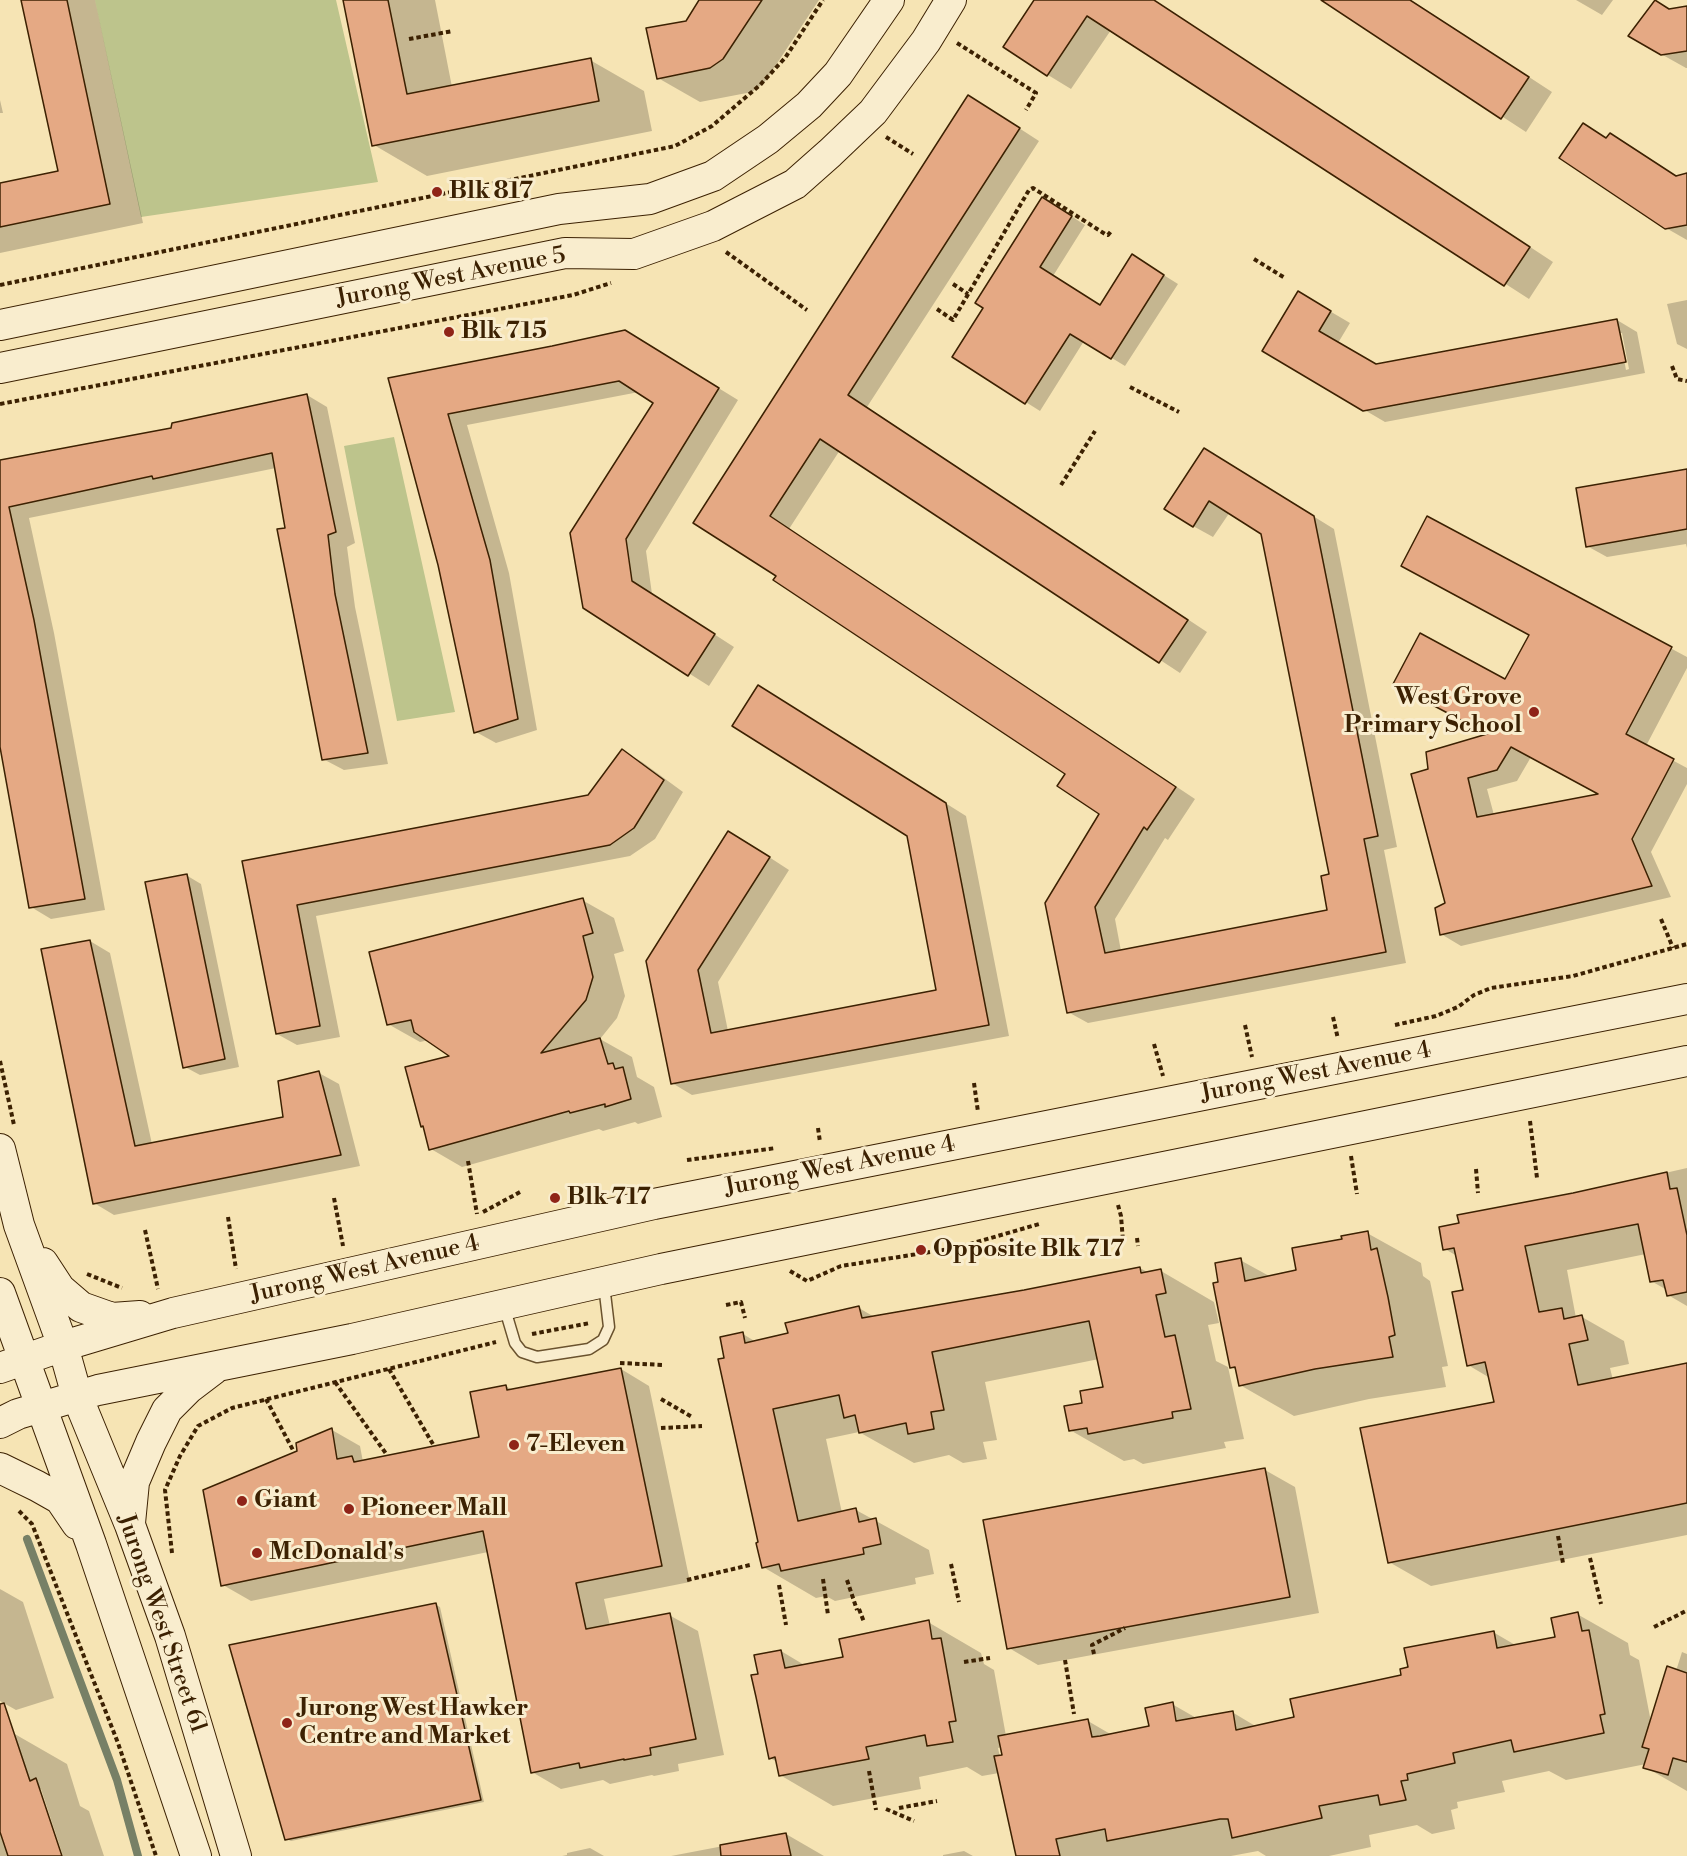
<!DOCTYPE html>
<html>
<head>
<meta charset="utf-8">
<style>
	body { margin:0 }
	canvas { display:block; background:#f6e4b4 }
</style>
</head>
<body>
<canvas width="1687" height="1856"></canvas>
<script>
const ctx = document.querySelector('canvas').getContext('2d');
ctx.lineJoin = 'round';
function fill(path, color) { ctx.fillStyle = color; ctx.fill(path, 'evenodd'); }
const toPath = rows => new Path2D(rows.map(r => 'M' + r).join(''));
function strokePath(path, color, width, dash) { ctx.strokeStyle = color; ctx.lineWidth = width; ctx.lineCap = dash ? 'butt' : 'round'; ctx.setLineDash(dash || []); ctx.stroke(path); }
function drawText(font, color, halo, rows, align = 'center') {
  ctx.font = font + ' "Libre Bodoni",serif'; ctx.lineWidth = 6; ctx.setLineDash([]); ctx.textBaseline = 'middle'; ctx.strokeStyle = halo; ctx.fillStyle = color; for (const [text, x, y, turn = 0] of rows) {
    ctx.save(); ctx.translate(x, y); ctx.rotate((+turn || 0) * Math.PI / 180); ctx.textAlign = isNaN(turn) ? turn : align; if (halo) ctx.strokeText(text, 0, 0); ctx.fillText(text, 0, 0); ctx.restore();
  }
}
const green = toPath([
	[95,0,336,0,378,182,141,217],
	[394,437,455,712,397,721,344,446]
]);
const shadow = toPath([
	[23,0,95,0,143,223,0,253,0,185,60,172],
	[345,0,435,0,452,87,590,60,644,91,652,131,427,176,374,145],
	[701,0,819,0,764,83,752,92,700,102,658,78,686,22],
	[1036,0,1154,0,1553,262,1529,299,1111,30,1071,89,1048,75],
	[1323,0,1411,0,1552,92,1526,132],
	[1576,0,1613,0,1602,15],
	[1687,7,1687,68,1686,68,1661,54,1671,10],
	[0,100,3,113,0,113],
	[988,108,1039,141,867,407,1207,632,1180,673,840,450,789,529,1195,799,1168,840,1165,838,1115,919,1121,951,1329,912,1330,875,1262,533,1230,512,1213,537,1193,526,1224,461,1334,529,1397,847,1384,850,1406,963,1088,1023,1068,1012,1101,813,1067,774,778,576,695,523],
	[1608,139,1677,177,1687,175,1687,240,1666,228],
	[1057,207,1085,225,1053,276,1100,307,1146,264,1178,284,1125,366,1084,341,1040,411,954,357],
	[1299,293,1350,323,1338,343,1376,365,1617,320,1637,332,1645,373,1385,422,1264,351],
	[1619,333,1622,333,1629,369,1626,370],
	[1687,300,1687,349,1677,344,1667,304],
	[645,343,738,400,646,551,652,594,734,647,709,686,584,607,655,402,639,392,467,425,509,573,537,730,496,743,476,732,439,565,390,379],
	[307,395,327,407,355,543,347,547,355,607,388,764,344,770,323,759,276,468,29,518,54,633,105,910,51,919,31,907,0,738,0,462,144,435],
	[1687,470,1687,548,1686,544,1607,557,1587,546],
	[1428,518,1687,657,1687,668,1646,746,1687,768,1687,784,1651,852,1671,897,1461,946,1441,934,1447,904,1430,770,1490,735,1506,681,1530,635],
	[1531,757,1602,794,1494,815,1487,789,1517,781],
	[778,698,966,816,1009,1036,692,1095,672,1083,647,962,749,844,789,870,718,982,728,1031,938,992,909,835],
	[622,751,642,762,683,792,655,839,630,856,316,916,340,1037,297,1045,277,1034,244,862,588,797],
	[186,875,201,884,239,1067,200,1075,185,1067],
	[582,900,614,918,624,951,614,954,625,996,617,1018,600,1039,632,1057,637,1077,654,1087,662,1117,638,1124,635,1122,603,1131,599,1129,462,1167,431,1149,425,1127,422,1126,453,1056,429,1040,420,1042,388,1024],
	[90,941,110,953,152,1144,284,1119,319,1073,339,1084,360,1166,114,1215,94,1203],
	[1687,1168,1687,1306,1668,1295,1667,1290,1651,1281,1646,1254,1567,1270,1576,1318,1582,1317,1624,1341,1629,1364,1610,1368,1613,1380,1687,1365,1687,1535,1431,1586,1389,1562,1495,1403,1490,1378,1468,1365,1464,1291,1457,1256,1445,1249,1644,1180,1643,1178],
	[1367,1233,1421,1263,1423,1276,1430,1281,1448,1366,1442,1367,1446,1387,1369,1399,1294,1416,1240,1385,1238,1371,1231,1367,1220,1284,1240,1260,1271,1277,1298,1272,1344,1240],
	[1140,1268,1149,1273,1161,1271,1214,1302,1219,1323,1208,1325,1216,1361,1228,1367,1244,1439,1224,1442,1226,1448,1143,1464,1134,1459,1124,1461,1070,1430,1084,1404,1105,1388,1099,1359,985,1382,997,1440,983,1442,987,1459,963,1463,949,1455,914,1463,859,1432,826,1439,842,1513,856,1510,929,1550,934,1574,915,1578,916,1584,835,1601,826,1596,816,1598,763,1567,726,1359,743,1334,756,1342,789,1334,859,1308,876,1318,1024,1292],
	[621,1369,649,1386,690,1582,604,1599,610,1626,669,1615,698,1631,724,1755,678,1764,679,1771,654,1776,652,1775,610,1784,603,1780,561,1789,532,1772,488,1552,251,1601,223,1585,299,1452,332,1430,360,1446,363,1462,481,1438,505,1386,513,1390],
	[1265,1470,1295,1487,1319,1613,1038,1665,1009,1648],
	[0,1589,23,1602,54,1698,16,1710,0,1701],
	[436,1605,440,1607,484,1802,291,1841,286,1839],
	[1577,1614,1628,1643,1630,1655,1639,1660,1651,1722,1676,1671,1682,1652,1687,1654,1687,1791,1645,1767,1646,1764,1566,1780,1549,1771,1502,1781,1505,1792,1457,1802,1458,1808,1451,1810,1455,1829,1432,1834,1417,1825,1369,1835,1371,1847,1329,1856,1266,1856,1258,1851,1231,1856,1017,1856,999,1773,982,1776,967,1767,919,1777,921,1789,833,1806,780,1775,777,1762,770,1758,760,1675,781,1651,806,1666,845,1658,928,1622,981,1653,984,1664,994,1670,1006,1736,1088,1721,1112,1735,1151,1728,1172,1704,1198,1719,1232,1712,1257,1727,1295,1718,1403,1676,1493,1632,1517,1646,1557,1638],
	[1002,1747,1004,1756,1000,1757,998,1748],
	[13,1733,67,1764,80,1806,89,1811,104,1856,63,1856,41,1789,38,1789,60,1856,0,1856,0,1738],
	[786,1834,824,1856,671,1856],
	[590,1848,604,1856,562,1856,567,1855,567,1853],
	[964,1851,973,1856,943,1856,943,1855]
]);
const stream = toPath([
	[27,1539,117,1780,138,1856]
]);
const building = toPath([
	[21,0,67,0,110,204,0,227,0,183,58,171,21,0],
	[343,0,388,0,407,94,591,58,599,101,372,146,343,0],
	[699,0,762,0,723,59,710,68,657,79,646,28,686,21,699,0],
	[1034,0,1154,0,1530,247,1504,286,1087,16,1047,76,1003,47,1034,0],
	[1321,0,1410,0,1529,77,1501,119,1321,0],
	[1655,0,1669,9,1687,6,1687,51,1661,55,1628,36,1655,0],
	[968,95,1020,128,848,395,1188,620,1159,663,820,439,770,516,1176,787,1147,830,1144,827,1095,907,1105,953,1327,910,1321,876,1329,874,1261,534,1209,501,1193,527,1164,509,1204,448,1314,516,1378,836,1364,839,1386,952,1067,1013,1045,903,1099,814,1057,786,1065,774,773,580,776,576,693,523,968,95],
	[1583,123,1606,138,1610,133,1676,176,1687,173,1687,225,1665,229,1559,158,1583,123],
	[1042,197,1072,216,1040,267,1100,305,1132,254,1164,275,1111,359,1070,334,1025,404,952,357,983,308,975,303,1042,197],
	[1298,291,1331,311,1319,331,1376,364,1617,319,1626,362,1363,411,1262,351,1298,291],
	[625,330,719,388,626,539,632,581,715,634,688,676,583,608,570,533,653,403,619,381,448,414,490,560,518,719,474,733,438,565,388,378,552,346,625,330],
	[307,394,336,532,328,535,335,594,368,753,322,760,277,529,285,528,272,453,153,479,152,476,9,507,34,620,85,899,29,908,0,747,0,460,171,428,172,423,307,394],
	[1687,469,1687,529,1586,547,1576,488,1687,469],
	[1427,516,1672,647,1626,734,1674,759,1632,839,1652,886,1440,935,1435,908,1445,903,1411,774,1428,769,1426,752,1487,734,1393,684,1420,633,1505,679,1529,635,1401,566,1427,516],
	[1511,747,1598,794,1477,817,1468,778,1497,770,1511,747],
	[758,685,946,803,989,1025,671,1084,646,961,728,831,770,857,698,970,711,1033,936,990,907,836,732,726,758,685],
	[622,749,664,780,634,828,610,845,297,905,320,1026,276,1034,242,861,588,795,622,749],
	[187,874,225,1059,183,1068,145,882,187,874],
	[583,898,593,933,583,936,593,977,586,1000,541,1053,600,1038,608,1064,613,1063,615,1069,623,1067,631,1099,605,1107,605,1104,570,1113,569,1111,429,1150,423,1126,421,1127,405,1067,449,1056,414,1032,411,1020,387,1025,369,952,583,898],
	[90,940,135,1146,283,1117,278,1081,319,1071,341,1155,93,1204,41,949,90,940],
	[1667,1172,1670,1189,1677,1188,1687,1235,1687,1292,1667,1296,1663,1280,1650,1282,1638,1224,1525,1246,1539,1312,1562,1308,1564,1319,1582,1315,1588,1340,1569,1344,1578,1385,1687,1363,1687,1503,1388,1563,1360,1428,1494,1402,1485,1362,1467,1366,1452,1292,1463,1290,1454,1248,1443,1250,1439,1227,1459,1223,1457,1215,1573,1193,1667,1172],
	[1368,1231,1371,1250,1377,1248,1388,1297,1395,1335,1389,1337,1393,1357,1315,1369,1239,1386,1235,1367,1230,1368,1220,1319,1213,1283,1218,1282,1215,1263,1241,1258,1245,1281,1296,1270,1292,1248,1342,1239,1341,1236,1368,1231],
	[1140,1267,1141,1273,1161,1269,1166,1293,1156,1295,1165,1337,1175,1335,1191,1409,1172,1412,1173,1418,1088,1434,1087,1428,1069,1431,1064,1406,1082,1403,1080,1391,1103,1387,1089,1321,932,1352,944,1410,931,1412,934,1429,908,1434,906,1423,859,1433,855,1415,844,1418,839,1395,773,1409,798,1521,856,1508,859,1522,876,1518,881,1544,863,1548,864,1554,781,1571,779,1564,762,1568,756,1543,758,1542,718,1359,724,1358,720,1337,743,1332,745,1343,788,1333,785,1323,859,1306,862,1318,1024,1290,1140,1267],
	[621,1368,662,1566,576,1583,586,1629,670,1613,696,1739,650,1748,651,1755,624,1760,624,1759,580,1768,579,1763,531,1773,483,1531,221,1586,203,1490,297,1451,296,1443,332,1428,337,1459,352,1456,354,1462,479,1437,470,1392,506,1385,507,1390,621,1368],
	[1265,1468,1290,1597,1007,1649,983,1520,1265,1468],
	[436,1603,481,1800,285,1840,229,1645,436,1603],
	[1578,1612,1582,1631,1589,1630,1605,1714,1600,1715,1604,1733,1514,1752,1511,1740,1453,1753,1455,1763,1407,1774,1408,1780,1401,1781,1406,1800,1380,1805,1378,1795,1319,1806,1322,1818,1232,1838,1228,1819,1220,1819,1107,1841,1105,1829,1056,1839,1060,1856,1016,1856,994,1756,1002,1755,998,1736,1088,1719,1092,1737,1100,1736,1149,1726,1145,1708,1173,1702,1176,1721,1233,1711,1236,1730,1294,1717,1290,1699,1401,1675,1400,1669,1408,1667,1404,1648,1494,1631,1497,1648,1555,1637,1551,1618,1578,1612],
	[929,1620,932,1639,941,1638,956,1721,949,1722,953,1742,927,1746,925,1735,866,1747,869,1759,779,1776,775,1757,769,1759,756,1697,751,1675,758,1674,754,1655,781,1650,785,1668,843,1657,839,1639,929,1620],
	[1667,1666,1687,1673,1687,1762,1673,1758,1668,1775,1643,1768,1649,1749,1642,1747,1667,1666],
	[4,1703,30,1781,36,1778,62,1856,8,1856,0,1832,0,1704,4,1703],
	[786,1833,791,1856,721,1856,720,1845,786,1833]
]);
const path = toPath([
	[409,39,453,31],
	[957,43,1036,93,1026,110],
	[886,137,913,154],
	[726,252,807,310],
	[1254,259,1285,278],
	[953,284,968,294],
	[0,285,675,146,712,126,760,85,785,58,823,0],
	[937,309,953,320,1029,190,1033,188,1105,234,1108,235,1112,230],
	[1672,366,1677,379,1687,381],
	[1130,387,1179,412],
	[0,404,573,295,611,283],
	[1061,485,1095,431],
	[1661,919,1673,948],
	[1333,1017,1338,1039],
	[1245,1025,1252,1057],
	[1395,1025,1436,1016,1458,1007,1474,995,1491,988,1573,976,1687,944],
	[1154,1044,1163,1076],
	[0,1061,14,1125],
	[974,1083,978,1112],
	[1530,1121,1537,1178],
	[818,1128,820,1142],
	[1351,1156,1357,1194],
	[687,1160,776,1148],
	[468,1161,477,1214],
	[1476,1169,1478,1193],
	[334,1198,343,1246],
	[1118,1205,1121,1216,1123,1241],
	[483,1212,522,1191],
	[228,1217,236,1269],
	[145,1230,158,1289],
	[1137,1238,1138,1246],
	[790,1271,807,1281,841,1266,956,1248,1039,1224],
	[87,1274,122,1288],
	[726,1305,741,1302,745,1318],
	[532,1334,590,1323],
	[620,1363,664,1365],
	[389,1369,434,1446],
	[335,1382,387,1455],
	[266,1399,294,1452],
	[661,1399,692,1417],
	[661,1428,702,1426],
	[19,1511,32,1524,118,1743,156,1856],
	[1558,1536,1563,1563],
	[172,1553,165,1490,180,1456,198,1426,232,1408,496,1342],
	[1590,1558,1601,1604],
	[951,1564,959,1602],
	[823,1579,828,1615],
	[687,1580,750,1565],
	[847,1580,857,1610],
	[779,1585,786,1625],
	[859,1609,864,1622],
	[1654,1627,1686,1611],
	[1094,1654,1092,1645,1125,1628],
	[1065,1660,1074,1714],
	[964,1662,990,1658],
	[869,1771,876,1810],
	[899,1808,937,1801],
	[886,1809,914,1821]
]);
const lane = toPath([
	[504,1306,515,1343,522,1352,537,1357,589,1349,603,1340,609,1327,604,1285]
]);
const secondary = toPath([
	[0,325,559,209,650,199,713,176,768,139,809,105,838,74,889,0],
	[0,368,565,253,634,254,713,226,795,184,830,153,873,112,926,41,951,0],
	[0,1149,19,1225,63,1346,77,1396,130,1525,170,1636,236,1856],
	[43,1263,60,1289,81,1307,112,1318,140,1316],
	[0,1293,91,1544,196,1856],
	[0,1368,63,1346,173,1313,654,1204,1687,999],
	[0,1423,18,1414,98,1390,352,1339,661,1269,1687,1061],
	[0,1468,37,1486,60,1499,77,1524],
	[130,1523,134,1482,151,1442,167,1410,189,1388,214,1369]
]);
const markers = [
	[437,192,6,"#8f2418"],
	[449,332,6,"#8f2418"],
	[1534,712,6,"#8f2418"],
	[555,1198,6,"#8f2418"],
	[921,1250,6,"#8f2418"],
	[514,1445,6,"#8f2418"],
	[242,1501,6,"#8f2418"],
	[349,1509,6,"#8f2418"],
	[257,1553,6,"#8f2418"],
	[287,1723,6,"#8f2418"]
];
const poiNames = [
	["Blk 817",449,192],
	["Blk 715",461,332],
	["West Grove",1522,698,"right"],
	["Primary School",1522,726,"right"],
	["Blk 717",567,1198],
	["Opposite Blk 717",933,1250],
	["7-Eleven",526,1445],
	["Giant",254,1501],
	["Pioneer Mall",361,1509],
	["McDonald's",269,1553],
	["Jurong West Hawker",299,1709],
	["Centre and Market",299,1737]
];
const streetNames = [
	["Jurong West Avenue 5",451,278,-11],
	["Jurong West Avenue 4",1316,1073,-11],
	["Jurong West Avenue 4",840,1167,-11],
	["Jurong West Avenue 4",365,1270,-13],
	["Jurong West Street 61",161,1624,71]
];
fill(green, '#bdc48c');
fill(shadow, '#0003');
strokePath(stream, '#778066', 8);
fill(building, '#e5a984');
strokePath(building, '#3c2102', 1.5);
strokePath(lane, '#6a522e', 13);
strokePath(secondary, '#3c2102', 32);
strokePath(path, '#3c2102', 4, [4.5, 3]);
strokePath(lane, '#f9edce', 10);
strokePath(secondary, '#f9edce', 30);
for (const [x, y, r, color] of markers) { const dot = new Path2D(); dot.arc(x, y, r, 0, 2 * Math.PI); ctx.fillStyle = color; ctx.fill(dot); strokePath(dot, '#f9edce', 2); }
drawText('bold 24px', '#3c2102', '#f9edce', poiNames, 'left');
drawText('24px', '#3c2102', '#f9edce', streetNames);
</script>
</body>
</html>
